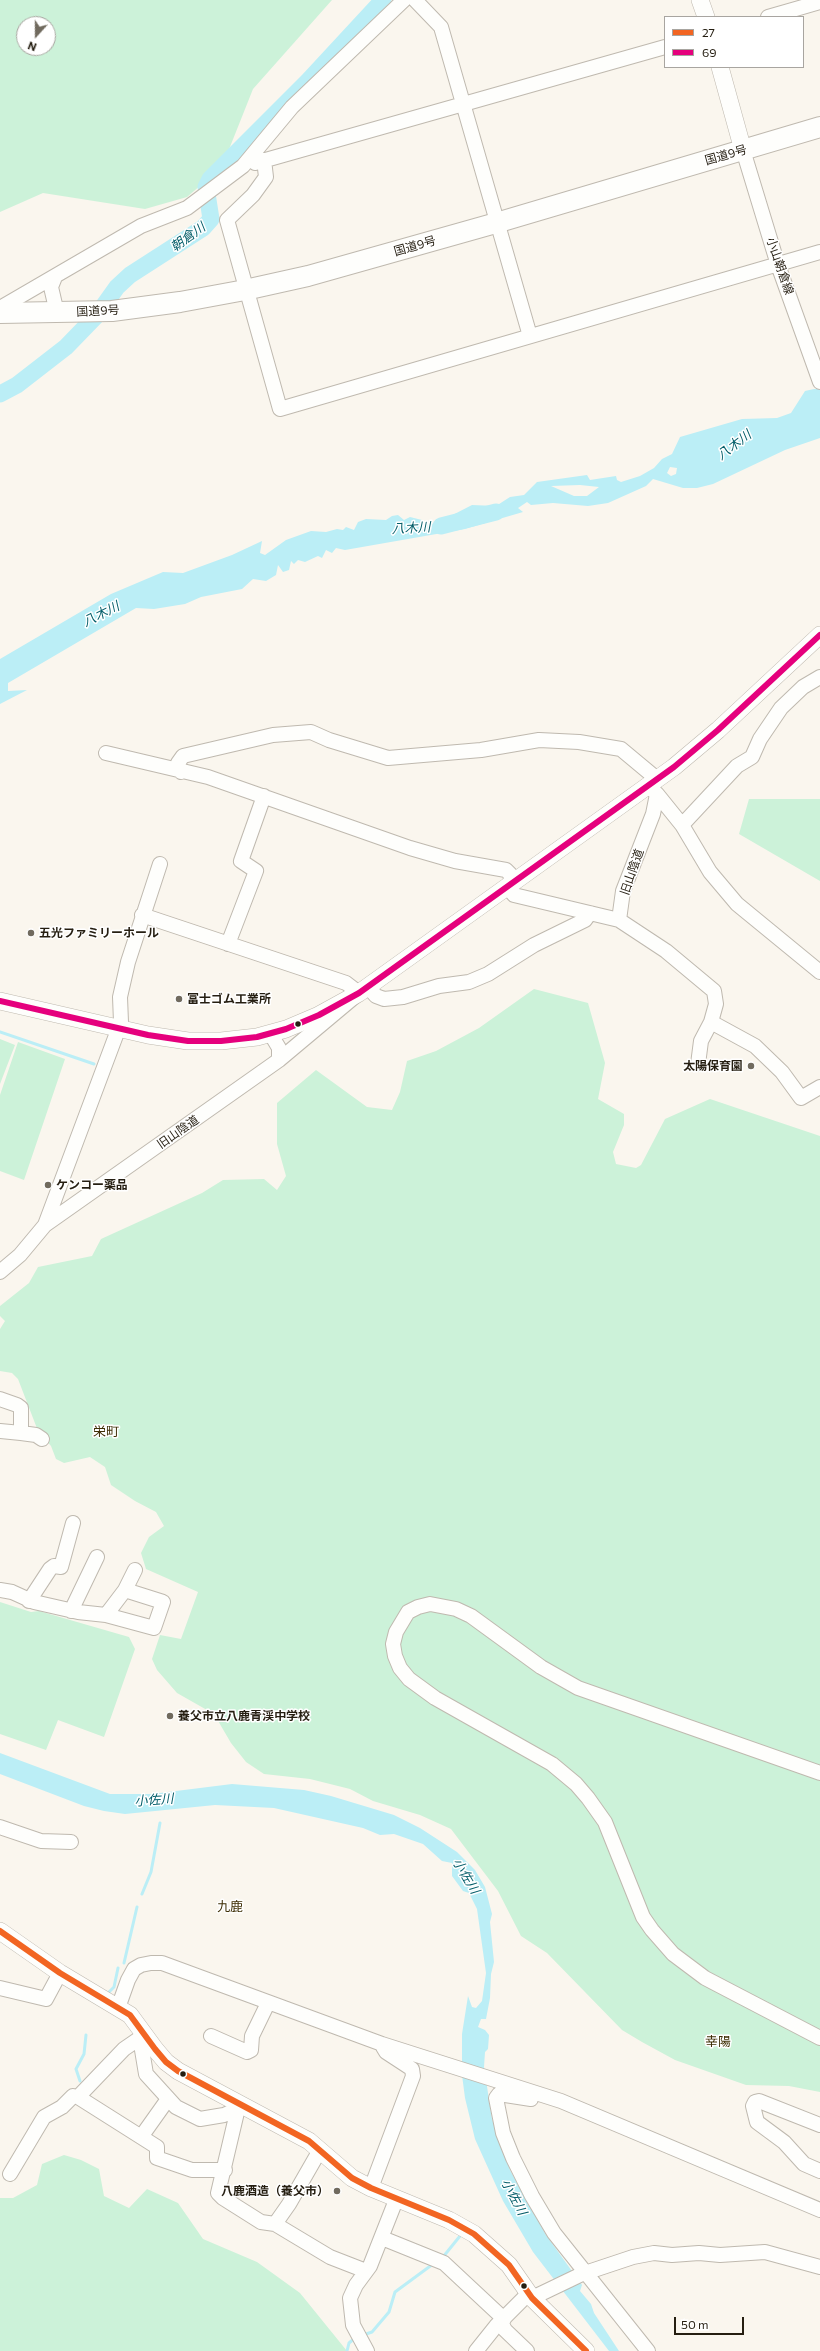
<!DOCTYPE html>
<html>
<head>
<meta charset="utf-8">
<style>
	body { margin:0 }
	#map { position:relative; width:820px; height:2351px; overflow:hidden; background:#faf6ee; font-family:Commissioner,sans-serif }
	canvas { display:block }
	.legend { position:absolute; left:664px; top:16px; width:140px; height:52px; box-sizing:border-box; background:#fff; border:1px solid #a8a5a0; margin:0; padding:5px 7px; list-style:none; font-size:12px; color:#251e11 }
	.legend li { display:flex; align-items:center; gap:8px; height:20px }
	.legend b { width:20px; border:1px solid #a8a5a0 }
	.north { position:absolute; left:16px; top:16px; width:40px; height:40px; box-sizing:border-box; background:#fff; border:1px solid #a8a5a0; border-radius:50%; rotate:201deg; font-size:11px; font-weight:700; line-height:16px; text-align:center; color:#251e11 }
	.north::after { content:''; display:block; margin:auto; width:14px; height:18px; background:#706a5e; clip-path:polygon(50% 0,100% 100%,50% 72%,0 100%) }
	.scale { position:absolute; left:674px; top:2317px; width:70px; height:18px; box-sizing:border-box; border:2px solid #251e11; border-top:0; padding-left:5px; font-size:12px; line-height:14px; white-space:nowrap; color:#251e11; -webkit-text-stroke:3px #fff; paint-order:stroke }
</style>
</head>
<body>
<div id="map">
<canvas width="820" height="2351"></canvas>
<ul class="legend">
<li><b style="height:5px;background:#f26522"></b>27</li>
<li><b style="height:5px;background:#e5007d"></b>69</li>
</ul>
<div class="north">N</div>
<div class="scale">50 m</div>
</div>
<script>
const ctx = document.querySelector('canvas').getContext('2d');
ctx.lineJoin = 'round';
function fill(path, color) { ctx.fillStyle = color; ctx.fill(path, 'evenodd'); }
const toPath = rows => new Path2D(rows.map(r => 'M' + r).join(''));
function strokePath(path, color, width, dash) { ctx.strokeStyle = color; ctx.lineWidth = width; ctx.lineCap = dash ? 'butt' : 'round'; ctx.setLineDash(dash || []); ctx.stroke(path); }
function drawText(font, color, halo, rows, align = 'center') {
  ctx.font = font + ' Commissioner,"Noto Sans JP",sans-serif'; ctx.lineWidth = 3; ctx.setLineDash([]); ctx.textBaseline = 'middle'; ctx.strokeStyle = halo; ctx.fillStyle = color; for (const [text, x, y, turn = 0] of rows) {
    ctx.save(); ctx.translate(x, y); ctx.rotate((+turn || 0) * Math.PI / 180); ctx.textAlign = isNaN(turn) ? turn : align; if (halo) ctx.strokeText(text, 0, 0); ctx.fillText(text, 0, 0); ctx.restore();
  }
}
const green = toPath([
	[0,0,332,0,253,89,222,167,187,197,145,209,43,193,0,212],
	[24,24,48,24,48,48,24,48],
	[749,799,820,799,820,881,739,834],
	[534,989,588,1003,605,1063,598,1099,624,1114,624,1125,613,1152,616,1164,636,1168,641,1165,665,1119,710,1099,820,1136,820,2092,789,2086,746,2085,675,2060,642,2042,622,2030,547,1953,521,1936,498,1891,451,1829,420,1815,373,1801,350,1789,310,1779,264,1774,246,1762,231,1743,214,1714,177,1693,157,1670,152,1659,160,1635,181,1639,198,1592,146,1569,141,1553,149,1537,164,1526,156,1512,135,1501,111,1485,105,1467,90,1457,64,1463,56,1459,51,1446,38,1431,18,1379,12,1373,0,1371,0,1329,5,1321,0,1316,0,1306,29,1283,38,1267,92,1256,101,1239,202,1193,223,1180,264,1179,277,1190,286,1176,277,1144,277,1103,316,1070,367,1107,392,1110,400,1092,407,1061,436,1051,479,1028],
	[0,1039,15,1045,0,1084],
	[18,1042,65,1059,24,1180,0,1171,0,1095],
	[0,1602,31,1612,39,1611,129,1637,135,1649,104,1737,58,1720,46,1750,0,1734],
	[64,2155,81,2160,99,2169,104,2196,129,2208,147,2189,178,2203,203,2239,257,2262,300,2293,347,2351,0,2351,0,2198,13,2198,37,2185,42,2164]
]);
const water = toPath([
	[814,389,820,389,820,438,785,450,713,484,697,488,683,488,653,479,646,486,608,503,588,506,553,503,531,505,527,502,518,508,523,512,465,529,345,550,336,548,332,553,326,550,322,558,318,556,305,562,298,560,294,564,291,561,289,570,283,572,278,565,276,575,266,581,253,579,242,589,201,597,185,604,154,609,136,608,8,683,8,691,27,690,0,704,0,659,111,594,163,572,183,573,232,555,262,541,260,553,265,555,286,540,311,531,326,532,337,529,343,530,346,527,354,530,358,522,366,519,386,520,392,516,398,515,404,520,410,517,422,520,424,525,437,523,472,505,496,506,510,497,524,495,537,482,587,475,590,480,616,476,617,480,621,482,640,476,654,468,662,459,672,454,680,437,742,419,777,418,791,413,805,391],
	[670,467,677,468,676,474,671,476,667,473],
	[580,485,599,487,587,496,574,496,551,486],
	[470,512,476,515,473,520,463,523,465,515],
	[0,1753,110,1794,152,1794,232,1784,304,1790,331,1796,394,1815,420,1828,457,1852,475,1870,485,1887,492,1914,490,1922,494,1962,491,1974,490,1998,486,2019,481,2019,478,2027,485,2030,489,2035,488,2049,485,2052,484,2067,492,2119,510,2170,531,2208,546,2235,582,2285,580,2291,591,2304,594,2313,619,2351,609,2351,533,2252,503,2201,475,2139,465,2098,462,2075,462,2034,468,1996,472,2007,476,2008,482,2001,486,1973,477,1909,469,1893,463,1891,452,1876,452,1863,442,1861,423,1844,394,1834,380,1835,363,1828,274,1808,215,1805,125,1814,104,1811,84,1806,0,1774]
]);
const stream = toPath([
	[0,1032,94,1064],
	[142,1894,151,1872,160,1823],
	[124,1963,137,1907],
	[106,1995,114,1987,118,1968],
	[80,2081,76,2069,84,2054,86,2035],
	[443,2257,460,2236],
	[363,2335,372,2332,389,2312,395,2292,433,2264],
	[347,2351,349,2343,355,2338]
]);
const river = toPath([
	[0,394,17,385,66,347,97,315,117,287,130,275,203,228,211,219,206,187,210,179,308,81,383,0],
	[441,526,496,512]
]);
const minor = toPath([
	[415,0,441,27,530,336],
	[768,17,820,2],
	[743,150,778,265,820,382],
	[264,160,266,177,253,195,227,220,280,409,820,252],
	[255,163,665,47],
	[55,277,51,287,57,313],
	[0,308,141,226,187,208,243,166,292,107,404,0],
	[106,753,208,777,410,848,455,861,506,870,512,876,508,888,514,895,619,920,666,951,714,991,716,1004,711,1022,701,1041,698,1064],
	[181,772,178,763,183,756,273,735,311,732,329,740,388,758,481,750,539,740,579,742,621,749,657,779],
	[648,786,657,794,682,825,710,872,737,904,820,972],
	[682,825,737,766,752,757,760,739,781,708,803,687,820,677],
	[619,920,623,891,653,814,657,794],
	[228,944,256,871,241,861,264,796],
	[368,987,376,996,384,999,403,997,439,986,469,982,488,974,534,945,585,920,590,913],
	[711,1022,755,1046,782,1072,801,1098,820,1087],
	[270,1033,279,1048,279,1060],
	[45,1225,121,1022,120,997,128,962,160,864],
	[0,1272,20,1255,45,1225,279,1060,359,993,346,983,142,915],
	[0,1399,17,1405,21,1408,21,1433,0,1431],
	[21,1433,36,1435,42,1439],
	[0,1590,12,1592,34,1602,78,1612,106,1615,154,1628,163,1602,125,1590],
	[29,1601,50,1569,54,1566,61,1567,73,1523],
	[71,1611,97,1557],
	[106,1615,125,1590,135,1570],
	[820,1773,578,1688,541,1667,471,1616,456,1609,430,1604,418,1607,408,1612,396,1632,393,1644,395,1656,400,1668,409,1679,435,1698,552,1764,576,1784,588,1798,605,1822,643,1917,652,1930,673,1954,705,1978,820,2038],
	[0,1827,41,1841,71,1842],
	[0,1988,46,1999,60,1973],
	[118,2008,128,1980,134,1969,141,1965,151,1963,162,1963,382,2044,561,2101,820,2210],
	[145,2035,140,2038,146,2074,176,2107,200,2119,224,2115,237,2109],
	[211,2036,247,2052,251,2050,252,2036,268,2003],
	[78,2097,124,2049,140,2038],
	[531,2099,499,2094,496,2098,503,2133,513,2158,532,2196,554,2233,648,2351],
	[239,2104,218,2193,223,2198,261,2222,275,2224],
	[820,2125,759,2101,755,2102,753,2106,757,2122,784,2142,804,2164,820,2171],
	[141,2137,168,2099],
	[320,2150,289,2204,275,2224,330,2257,366,2271],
	[10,2174,44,2117,62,2107,73,2096,78,2097,157,2147,157,2158,192,2170,225,2170],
	[371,2188,413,2076,412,2069,386,2052,383,2047],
	[382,2238,444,2263,504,2319],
	[532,2298,582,2274,633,2257,654,2253,672,2255,699,2253,720,2255,765,2252,820,2267],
	[501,2322,505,2330,527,2351],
	[367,2351,353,2325,350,2298,356,2285,370,2266,396,2200],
	[476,2351,496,2326,529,2293]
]);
const major = toPath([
	[700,0,706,17],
	[720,67,743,150],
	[0,1001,148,1035,188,1041,221,1041,257,1037,286,1029,319,1015,359,993,674,767,718,730,820,635],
	[0,1931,60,1973,130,2015,155,2049,166,2062,178,2071,309,2141,352,2178,371,2188,449,2220,474,2234,509,2265,532,2298,586,2351]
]);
const highway = toPath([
	[0,313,112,311,180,302,245,290,308,276,496,223,820,127]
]);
const bus1 = toPath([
	[0,1931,60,1973,130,2015,155,2049,166,2062,178,2071,309,2141,352,2178,371,2188,449,2220,474,2234,509,2265,532,2298,586,2351]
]);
const bus2 = toPath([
	[0,1001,148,1035,188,1041,221,1041,257,1037,286,1029,319,1015,359,993,674,767,718,730,820,635]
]);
const markers = [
	[31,933,4,"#706a5e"],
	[179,999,4,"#706a5e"],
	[298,1024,3.5,"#251e11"],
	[751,1066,4,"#706a5e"],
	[48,1185,4,"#706a5e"],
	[170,1716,4,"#706a5e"],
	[183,2074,3.5,"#251e11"],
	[337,2191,4,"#706a5e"],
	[524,2286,3.5,"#251e11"]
];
const streetNames = [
	["国道9号",726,155,-16],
	["国道9号",415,246,-16],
	["小山朝倉線",780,266,71],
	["国道9号",98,311,-3],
	["旧山陰道",632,872,-71],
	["旧山陰道",178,1132,-35]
];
const poiNames = [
	["五光ファミリーホール",39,933],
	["冨士ゴム工業所",187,999],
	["太陽保育園",743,1066,"right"],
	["ケンコー薬品",56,1185],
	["養父市立八鹿青渓中学校",178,1716],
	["八鹿酒造（養父市）",329,2191,"right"]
];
const waterNames = [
	["朝倉川",188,237,-36],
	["八木川",734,445,-37],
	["八木川",411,528,-3],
	["八木川",101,614,-27],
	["小佐川",154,1800,-4],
	["小佐川",466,1876,59],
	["小佐川",514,2197,62]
];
const neighbourhoodNames = [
	["栄町",106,1432],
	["九鹿",230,1907],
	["幸陽",718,2042]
];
fill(green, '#ccf2d9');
fill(water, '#bbeef6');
strokePath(stream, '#bbeef6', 3);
strokePath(river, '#bbeef6', 17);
strokePath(minor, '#bfb9af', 16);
strokePath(major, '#bfb9af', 18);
strokePath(highway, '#bfb9af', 22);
strokePath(minor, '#fefefc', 14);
strokePath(major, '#fefefc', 17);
strokePath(highway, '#fefefc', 20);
strokePath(bus1, '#f26522', 6);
strokePath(bus2, '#e5007d', 6);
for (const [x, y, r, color] of markers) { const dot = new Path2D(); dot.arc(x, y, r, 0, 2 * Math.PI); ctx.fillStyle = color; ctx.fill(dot); strokePath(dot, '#fff', 1.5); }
drawText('12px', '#251e11', '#fff', streetNames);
drawText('bold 12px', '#251e11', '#fff', poiNames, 'left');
drawText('italic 13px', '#045e6a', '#fff', waterNames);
drawText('13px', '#3e2e05', '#fff', neighbourhoodNames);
</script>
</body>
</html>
